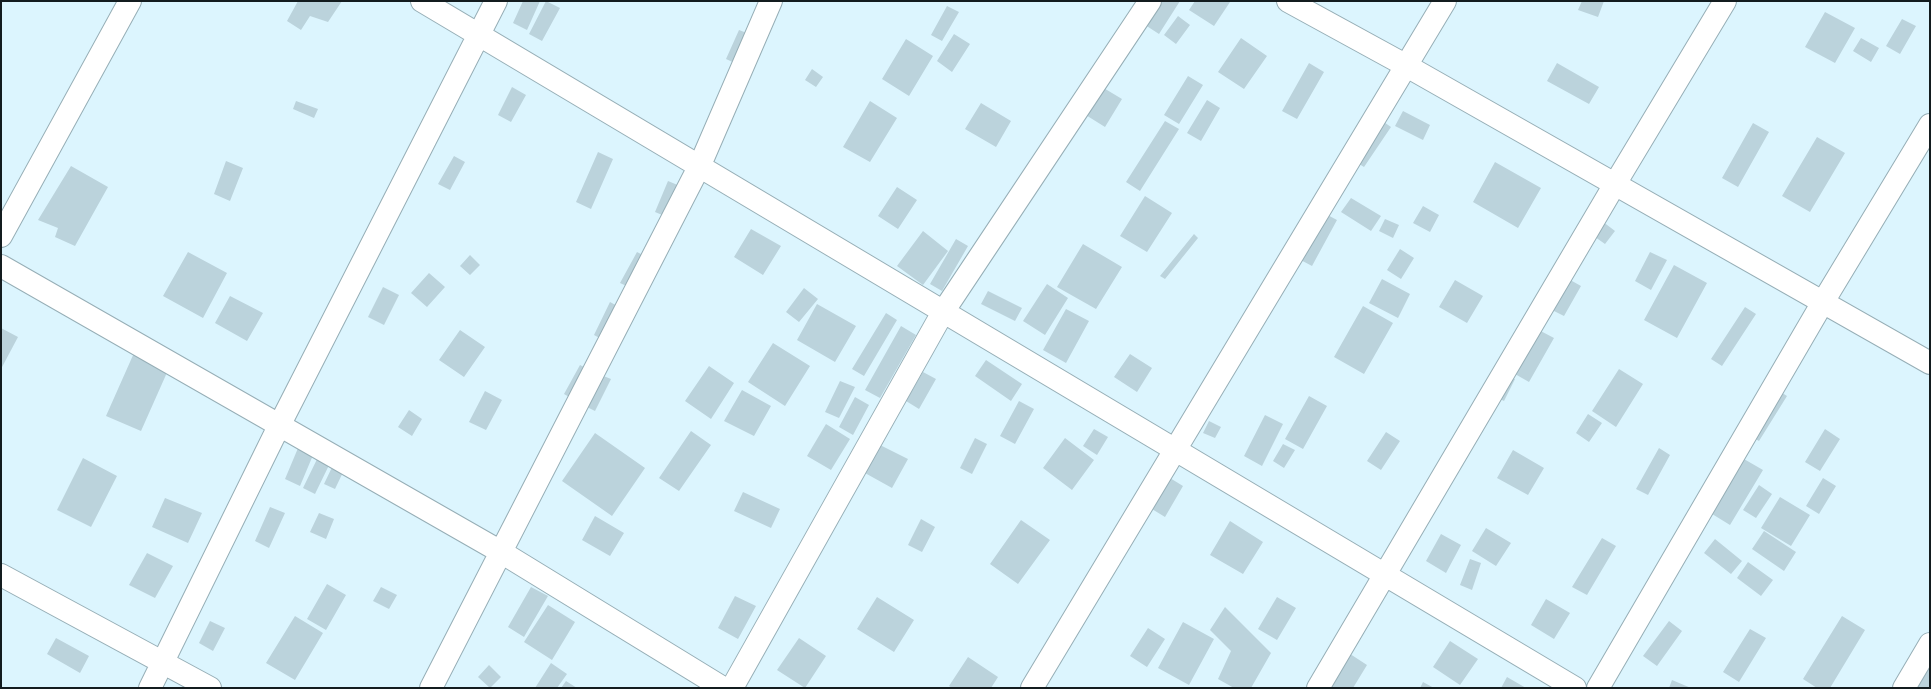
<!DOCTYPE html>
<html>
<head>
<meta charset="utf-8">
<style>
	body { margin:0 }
	#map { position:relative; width:1931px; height:689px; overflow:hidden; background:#dcf5fe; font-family:Spectral,serif }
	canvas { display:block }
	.frame { position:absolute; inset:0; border:2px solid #131c1f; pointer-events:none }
</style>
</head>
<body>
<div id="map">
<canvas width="1931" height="689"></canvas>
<div class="frame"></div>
</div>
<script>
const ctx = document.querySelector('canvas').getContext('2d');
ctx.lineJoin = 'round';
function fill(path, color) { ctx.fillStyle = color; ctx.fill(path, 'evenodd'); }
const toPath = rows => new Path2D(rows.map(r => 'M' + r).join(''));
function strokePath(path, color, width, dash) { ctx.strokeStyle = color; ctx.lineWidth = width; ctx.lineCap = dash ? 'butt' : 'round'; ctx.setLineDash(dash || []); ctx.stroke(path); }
const building = toPath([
	[298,1,342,1,328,22,310,16,301,30,287,21],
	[523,1,540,1,527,30,513,23],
	[546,1,560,8,542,41,529,34],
	[1152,1,1180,1,1159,34,1139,21],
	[1195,1,1228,1,1230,2,1214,26,1189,10],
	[1582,1,1604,1,1598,17,1578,10],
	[947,6,959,12,942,41,931,35],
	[1825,12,1855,28,1835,63,1805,47],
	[1178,16,1190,25,1176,44,1164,35],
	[1902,19,1916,26,1900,54,1886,46],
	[739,30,752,35,739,65,726,59],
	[954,34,970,44,952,72,937,61],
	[1241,38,1267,56,1244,89,1218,72],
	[1861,38,1879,48,1871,62,1853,51],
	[906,39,933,56,909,96,882,79],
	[1309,63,1324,72,1297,119,1282,111],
	[1557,63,1599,87,1589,104,1547,81],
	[812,69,823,77,816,87,805,80],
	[1188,76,1203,85,1179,124,1164,115],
	[1097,84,1122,99,1105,127,1081,112],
	[512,87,526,95,511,122,498,115],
	[1207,100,1220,108,1201,141,1187,133],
	[296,101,318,109,314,118,293,109],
	[870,101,897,118,870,162,843,147],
	[981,103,1011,121,996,147,965,129],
	[1403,111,1430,125,1423,140,1395,126],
	[1378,118,1391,127,1364,167,1351,159],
	[1165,121,1179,129,1140,191,1126,182],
	[1753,123,1769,132,1738,187,1722,178],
	[1817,137,1845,153,1810,212,1782,196],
	[598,152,613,159,591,209,576,202],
	[454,156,465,162,450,190,438,184],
	[226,161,243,168,230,201,214,194],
	[1495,162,1541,188,1518,228,1473,202],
	[71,166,108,187,75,246,55,237,58,228,38,220],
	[668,181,680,186,667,217,655,212],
	[897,187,917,200,898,229,878,216],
	[1145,196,1172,213,1147,252,1120,236],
	[1351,198,1381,216,1371,231,1341,212],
	[1423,206,1439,215,1430,232,1413,223],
	[1320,211,1337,220,1312,266,1295,257],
	[1598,218,1615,231,1605,244,1588,232],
	[1385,219,1399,225,1393,238,1379,231],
	[751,229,781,246,763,275,734,257],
	[923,231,948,251,923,285,897,266],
	[1194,234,1198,238,1165,279,1160,276],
	[956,239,968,246,942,291,930,284],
	[1083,244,1122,267,1096,309,1057,287],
	[1400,249,1414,258,1401,279,1387,270],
	[188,252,227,273,203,318,163,296],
	[637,252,649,258,633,289,620,283],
	[1650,252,1667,260,1651,290,1635,281],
	[470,255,480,265,470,275,460,266],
	[1674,265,1707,283,1677,338,1644,320],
	[429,273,445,287,427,307,411,293],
	[1563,276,1581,286,1564,316,1546,307],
	[1382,279,1410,294,1398,318,1369,303],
	[1455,280,1483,296,1467,323,1439,307],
	[1047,284,1068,298,1045,335,1023,321],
	[383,287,399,295,384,325,368,317],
	[804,288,818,299,799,322,786,312],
	[988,291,1022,308,1015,321,981,304],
	[230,296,263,313,247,341,215,323],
	[610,302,623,309,607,342,594,335],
	[817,304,856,326,835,362,797,340],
	[1363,306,1393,323,1364,374,1334,357],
	[1745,307,1756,314,1722,366,1711,359],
	[1066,309,1089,321,1066,363,1043,350],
	[886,313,897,320,864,376,852,369],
	[901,326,916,335,880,398,865,390],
	[1533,327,1554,338,1529,382,1508,370],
	[1,328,18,337,1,369],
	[460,330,485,347,464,377,439,360],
	[773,343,810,366,785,406,748,382],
	[134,353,169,368,141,431,106,416],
	[1130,354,1152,368,1137,392,1114,377],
	[986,360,1022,384,1011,401,975,376],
	[580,365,592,371,576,401,564,394],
	[709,366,734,383,711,419,685,401],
	[1619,369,1643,384,1616,427,1592,411],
	[923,372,936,379,919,409,906,401],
	[601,375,611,379,595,411,585,406],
	[1504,375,1515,379,1504,401,1494,396],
	[840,381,855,387,839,418,825,412],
	[1776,389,1787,396,1759,441,1747,434],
	[742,390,771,406,754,436,724,421],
	[485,391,502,400,486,430,469,422],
	[1309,396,1327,406,1303,449,1285,439],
	[855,397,869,405,853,435,839,427],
	[1019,401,1034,409,1015,444,1000,436],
	[409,410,422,419,412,436,398,427],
	[1588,414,1602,423,1589,442,1576,433],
	[1265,415,1283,424,1262,466,1244,456],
	[1209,421,1221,427,1215,438,1203,433],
	[826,424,850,439,831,470,807,456],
	[1094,429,1108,437,1097,455,1083,446],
	[1825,429,1840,439,1820,471,1805,462],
	[691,431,711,445,679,491,659,478],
	[1386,432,1400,441,1381,470,1367,461],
	[595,433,645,468,612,516,562,481],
	[975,438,987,444,972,474,960,468],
	[1065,438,1094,460,1072,490,1043,468],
	[301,441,316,448,300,486,285,479],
	[1283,444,1295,450,1284,468,1273,461],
	[880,445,908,459,892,488,865,473],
	[1659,448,1670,455,1648,495,1636,489],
	[1513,450,1544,468,1528,495,1497,478],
	[320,453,332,459,315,494,303,488],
	[1737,455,1763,470,1730,525,1704,509],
	[83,458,117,476,91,527,57,510],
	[335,461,346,466,335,489,324,484],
	[1165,475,1183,486,1165,517,1147,506],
	[1823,478,1836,486,1819,514,1806,506],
	[1759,485,1772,494,1756,518,1743,510],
	[743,492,780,509,771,528,734,511],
	[1780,497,1810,515,1791,546,1761,528],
	[165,498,202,513,188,543,152,527],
	[270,507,285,513,269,548,255,541],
	[319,513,334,519,326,539,310,532],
	[595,516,624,533,610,556,582,540],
	[921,519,935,527,922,552,908,545],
	[1021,520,1050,540,1018,584,990,564],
	[1230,521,1263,542,1243,574,1210,555],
	[1486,528,1511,543,1496,566,1472,551],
	[1764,531,1796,552,1784,571,1752,549],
	[1441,534,1461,545,1446,573,1426,561],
	[1602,538,1616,546,1587,595,1572,587],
	[1715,539,1742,561,1731,574,1704,553],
	[147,553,173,566,155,598,129,585],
	[1470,559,1481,563,1472,590,1460,585],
	[1748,562,1773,580,1761,596,1737,578],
	[327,584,346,595,326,630,307,619],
	[381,587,397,595,389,609,373,601],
	[531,587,548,596,524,637,508,627],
	[735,596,756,606,738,639,718,628],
	[877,597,914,620,894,652,857,629],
	[1277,597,1296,608,1277,640,1258,629],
	[1546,599,1570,613,1554,639,1531,625],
	[548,605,575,622,552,660,524,642],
	[1225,607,1271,653,1251,688,1234,688,1218,679,1231,651,1210,630],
	[295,616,323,633,295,680,266,663],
	[1842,616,1865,630,1830,688,1817,688,1803,679],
	[210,621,225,628,213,651,199,643],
	[1669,621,1682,631,1657,666,1643,656],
	[1183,622,1214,639,1189,685,1158,668],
	[1148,628,1165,639,1147,667,1130,656],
	[1750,629,1766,638,1739,682,1723,672],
	[56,638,89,656,80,673,47,654],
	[799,638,826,656,805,688,777,670],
	[1450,641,1478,659,1460,685,1433,667],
	[1344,650,1367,665,1353,688,1320,688],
	[1930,653,1930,688,1916,688],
	[968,657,998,677,991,688,952,688,949,686],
	[551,663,567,674,557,688,535,688],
	[489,665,501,677,490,688,478,677],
	[1507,677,1526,688,1501,688],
	[1672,680,1691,688,1669,688],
	[566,681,577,688,561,688],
	[1423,682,1434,688,1420,688]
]);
const minor = toPath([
	[422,1,1575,688],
	[1,236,130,1],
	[1,266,501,552,723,688],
	[1,575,210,688],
	[150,688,279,426,496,1],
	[431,688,700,165,771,1],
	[732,688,943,312,1150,1],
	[1032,688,1445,1],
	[1318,688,1615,184,1725,1],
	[1598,688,1823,302,1930,125],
	[1904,688,1930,644]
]);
const tertiary = toPath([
	[1288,1,1405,65,1930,363]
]);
fill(building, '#bbd3dc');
strokePath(minor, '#96aeb6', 24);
strokePath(tertiary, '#96aeb6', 24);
strokePath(minor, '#fff', 22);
strokePath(tertiary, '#fff', 22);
</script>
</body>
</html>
